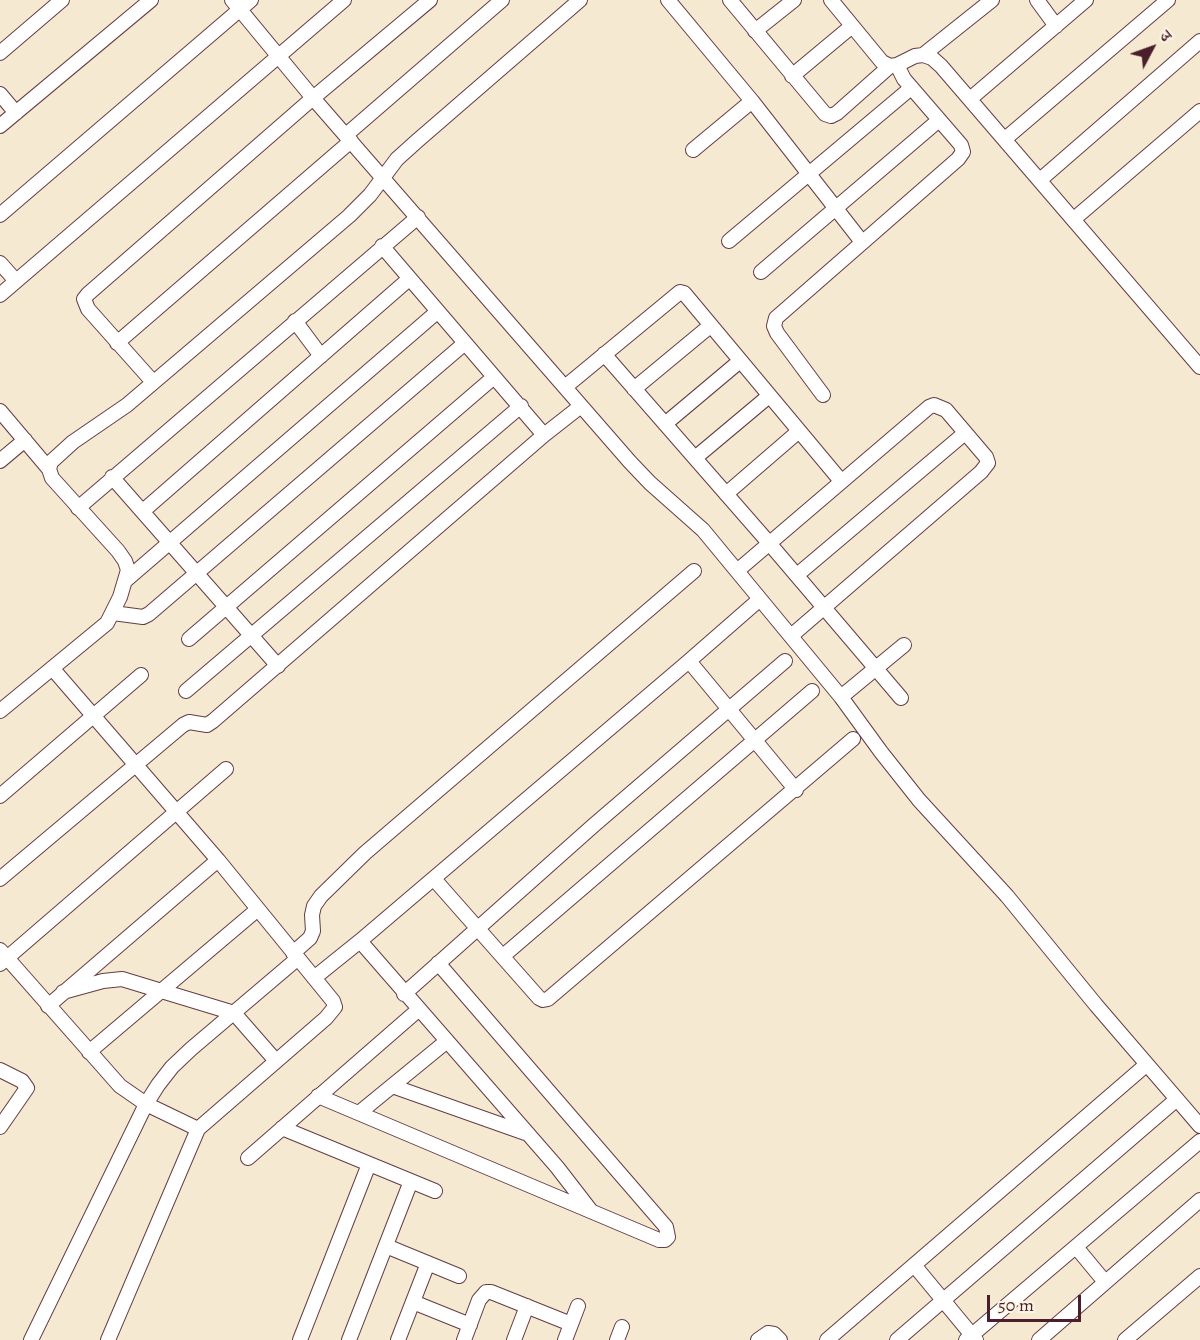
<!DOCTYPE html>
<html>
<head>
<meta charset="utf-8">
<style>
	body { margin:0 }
	#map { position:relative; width:1200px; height:1340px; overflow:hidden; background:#f6e9d1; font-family:Alegreya,"Noto Serif Devanagari",serif }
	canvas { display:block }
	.north { position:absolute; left:1122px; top:18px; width:60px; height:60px; -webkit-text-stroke:4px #fcf5e5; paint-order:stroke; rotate:49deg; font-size:16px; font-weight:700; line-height:24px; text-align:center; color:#4a1f2b }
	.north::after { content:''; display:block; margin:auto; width:21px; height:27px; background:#4a1f2b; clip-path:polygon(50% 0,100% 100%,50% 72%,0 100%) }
	.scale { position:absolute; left:987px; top:1295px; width:94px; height:27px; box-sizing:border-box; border:3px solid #4a1f2b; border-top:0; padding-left:8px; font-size:18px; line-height:21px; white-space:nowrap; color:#4a1f2b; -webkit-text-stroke:4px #fcf5e5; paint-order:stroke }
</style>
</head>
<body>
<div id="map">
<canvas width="1200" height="1340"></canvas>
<div class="north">उ</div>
<div class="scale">50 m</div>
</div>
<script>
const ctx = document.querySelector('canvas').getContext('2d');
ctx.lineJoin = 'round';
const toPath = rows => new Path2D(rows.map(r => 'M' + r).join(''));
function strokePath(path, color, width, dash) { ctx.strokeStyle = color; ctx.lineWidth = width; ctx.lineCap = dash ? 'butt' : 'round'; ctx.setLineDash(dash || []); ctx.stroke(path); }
const street = toPath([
	[232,0,313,98,630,462,650,483,703,530,841,697,881,752,919,800,1007,896,1096,1005,1200,1126],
	[668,0,752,101,862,242],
	[730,0,825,114,831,116,837,113,890,66],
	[831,0,882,62,890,66,897,65,915,56,923,55,932,58,941,66,1200,367],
	[1037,0,1056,26],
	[755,31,794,0],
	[0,53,62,0],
	[923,55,992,0],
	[792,76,852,26],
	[0,94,16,113],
	[970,99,1086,0],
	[0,126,151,0],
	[346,135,502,0],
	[1005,139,1168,0],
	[693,150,752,101],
	[1040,180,1200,41],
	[0,215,251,0],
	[1074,219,1200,111],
	[729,241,911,88],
	[382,246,544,435],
	[0,263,16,281],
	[761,272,939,120],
	[0,295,344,0],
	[295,321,321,356],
	[117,343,351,141],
	[604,354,769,543,901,698],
	[153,382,88,309,84,299,88,294,313,98,430,0],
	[565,387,680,292,684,293,841,481],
	[634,389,710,326],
	[823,395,777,333,774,326,776,318,958,159,963,152,961,145,904,79,897,65],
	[0,411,49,469],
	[665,424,740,361],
	[695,458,769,396],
	[0,461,25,440],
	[112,477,278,666],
	[726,494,799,431],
	[78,508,418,217],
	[143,511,409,279],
	[737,571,929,407,934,405,946,410,986,457,988,463,981,472,791,636],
	[797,575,965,433],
	[125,581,437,312],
	[760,599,689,661,796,790],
	[113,613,143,617,149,614,465,343],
	[189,639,494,377],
	[52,668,218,860,333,1001,335,1007,326,1018,198,1129,108,1340],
	[186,691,521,406],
	[841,697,904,645],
	[0,711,107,623,120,597,128,570,125,561,118,551,52,478,49,469,51,462,73,442,127,405,349,216,370,195,397,159,417,141,580,0],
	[0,796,141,675],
	[0,879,183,725,189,722,207,725,213,721,544,435,581,406],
	[434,879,539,998,543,1000,548,999,853,739],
	[360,941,557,1167,591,1211],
	[0,950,120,1086,146,1104,198,1129],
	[293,953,310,938,313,931,312,915,314,906,321,896,365,853,694,571],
	[503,956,812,691],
	[0,964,226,769],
	[314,978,360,941,689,661],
	[63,992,103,981,122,979,234,1013,276,1061],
	[404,994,594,825,785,661],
	[48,1006,218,860],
	[89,1052,258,909],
	[0,1070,22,1081,27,1088,0,1127],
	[392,1086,525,1133],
	[318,1096,659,1240,665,1240,668,1237,666,1227,438,963],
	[359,1113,447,1041],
	[282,1128,435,1191],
	[248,1158,418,1010],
	[386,1246,459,1276],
	[1076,1247,1105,1282],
	[914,1265,976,1340],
	[413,1302,470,1325],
	[31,1340,146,1104,158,1085,172,1067,191,1049,297,959],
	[300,1340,369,1164],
	[349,1340,411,1181],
	[398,1340,428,1263],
	[464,1340,479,1300,486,1292,491,1292,571,1324],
	[514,1340,527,1306],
	[565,1340,578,1306],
	[617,1340,622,1327],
	[758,1340,768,1333,774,1334,780,1340],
	[827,1340,1146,1065],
	[897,1340,1177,1099],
	[966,1340,1200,1141],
	[1039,1340,1200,1200],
	[1125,1340,1200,1276]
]);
strokePath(street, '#643d44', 16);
strokePath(street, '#fff', 14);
</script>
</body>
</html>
